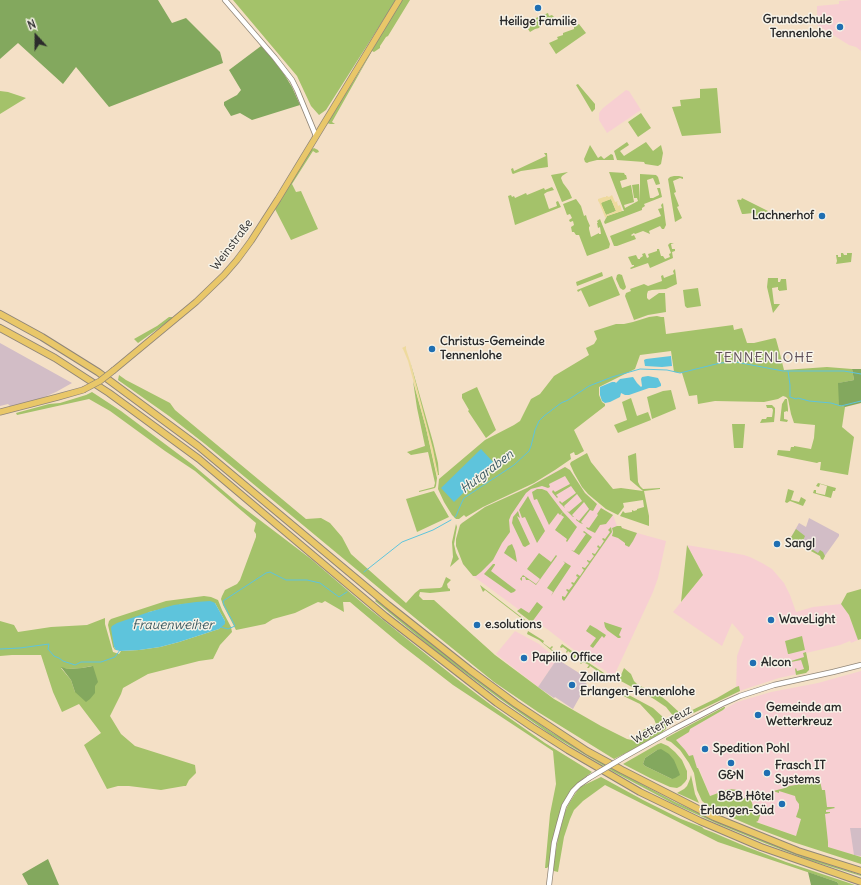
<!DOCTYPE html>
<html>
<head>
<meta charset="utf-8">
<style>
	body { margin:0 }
	#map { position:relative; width:861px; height:885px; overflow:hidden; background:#f4e0c6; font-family:Delius,sans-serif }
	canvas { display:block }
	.north { position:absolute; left:16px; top:16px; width:40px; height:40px; -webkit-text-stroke:3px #f7f3e8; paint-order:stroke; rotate:339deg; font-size:11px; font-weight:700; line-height:16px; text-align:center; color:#2b2b2b }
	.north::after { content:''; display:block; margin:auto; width:14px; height:18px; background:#2b2b2b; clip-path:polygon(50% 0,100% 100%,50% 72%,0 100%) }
</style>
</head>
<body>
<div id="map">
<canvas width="861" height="885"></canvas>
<div class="north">N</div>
</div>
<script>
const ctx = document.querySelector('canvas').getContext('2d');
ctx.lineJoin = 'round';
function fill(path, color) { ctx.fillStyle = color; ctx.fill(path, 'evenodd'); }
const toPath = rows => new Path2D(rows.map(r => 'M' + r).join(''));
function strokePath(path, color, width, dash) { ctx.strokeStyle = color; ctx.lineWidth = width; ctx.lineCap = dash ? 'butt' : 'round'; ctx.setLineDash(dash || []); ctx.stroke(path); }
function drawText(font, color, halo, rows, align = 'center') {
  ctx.font = font + ' Delius,sans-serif'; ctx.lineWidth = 3; ctx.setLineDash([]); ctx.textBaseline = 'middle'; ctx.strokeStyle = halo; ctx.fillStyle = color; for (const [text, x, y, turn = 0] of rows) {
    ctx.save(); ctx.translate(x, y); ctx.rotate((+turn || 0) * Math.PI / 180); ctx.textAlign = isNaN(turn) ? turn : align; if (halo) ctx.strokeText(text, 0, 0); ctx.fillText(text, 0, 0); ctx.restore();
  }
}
const built = toPath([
	[851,0,861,0,861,51,856,47,849,45,817,25,817,6,839,4,839,1],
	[626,90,629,91,641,110,607,133,599,120,599,113,603,108],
	[563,467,566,467,570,470,585,493,591,499,607,512,613,515,617,526,621,526,622,528,637,533,666,541,658,578,653,592,613,678,609,676,606,671,583,657,547,629,518,609,473,576,463,564,458,551,456,539,460,525,462,523,485,507,527,488],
	[687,545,744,555,750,557,762,563,772,569,784,583,790,595,796,612,813,607,841,604,849,615,858,640,851,643,850,641,840,645,806,653,809,667,809,670,807,672,779,678,736,692,737,656,744,637,732,623,722,646,673,612,703,575],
	[515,631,539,644,557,659,538,687,496,654],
	[861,671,861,857,828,847,754,821,748,798,741,799,729,789,710,796,699,768,697,769,693,756,689,756,685,750,675,740,689,732,690,729,737,702,771,692,818,683]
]);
const industrial = toPath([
	[0,343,72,383,56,392,42,398,11,407,8,404,0,406],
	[809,518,839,534,839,536,824,557,790,539,799,523,806,527],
	[557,659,587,678,584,682,587,684,573,709,555,697,554,698,538,687],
	[850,828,861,828,861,856,854,855]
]);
const green = toPath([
	[233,0,396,0,326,110,319,115,311,106,297,76],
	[401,0,410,0,388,36,386,37,380,46,380,48,374,52,372,51,332,122,335,124,330,124,327,123,360,71],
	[548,13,549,16,552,15,554,17,543,22,539,28,535,29,530,32,528,29,530,28,529,27,533,25,531,20],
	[579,24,586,33,556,54,549,43,558,39,557,37,563,35,563,33,574,29,574,27],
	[578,84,595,104,595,109,592,112,576,85],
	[717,88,721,133,682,136,672,107,681,106,680,100,700,98,700,89],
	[0,91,8,92,26,98,0,114],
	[641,113,651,128,638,137,628,122],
	[627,142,629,145,620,151,624,156,646,142,653,151,661,145,663,153,661,164,658,166,645,164,644,162,617,160,614,151],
	[590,145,598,158,601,156,604,159,611,154,613,155,614,160,597,160,589,162,587,163,585,162,584,159],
	[314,148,318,150,319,152,316,153,313,151,292,184,296,192,301,191,318,229,291,240,275,209,309,151],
	[544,153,547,153,548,167,521,171,513,174,512,173,511,169,513,168,514,171,546,156],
	[568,172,562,176,561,178,563,183,569,191,572,198,562,202,551,175],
	[609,172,625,173,624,173,625,175,626,175,627,179,620,181,622,188,631,185,634,202,624,205,625,208,638,201,637,198,634,198,632,185,639,184,640,202,640,174,656,175,658,177,660,184,656,185,653,178,647,180,650,198,653,198,659,195,659,194,657,188,660,188,662,197,644,204,645,206,642,208,642,210,605,224,604,222,607,216,622,211,624,211],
	[674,176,679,176,683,177,683,179,680,178,673,181,676,192,674,193,679,206,677,207,682,218,675,222,668,179,670,177],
	[552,187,554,190,547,192,544,194,549,209,557,206,556,202,558,201,561,207,515,225,508,196,511,195,512,197,514,196,515,198,526,193,527,195,544,188,545,190],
	[742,198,768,211,768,213,763,211,759,217,753,213,744,214,742,214,737,200,740,200,737,199,738,199,741,200],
	[576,199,581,206,584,216,586,215,587,219,590,226,589,227,589,229,591,237,599,233,599,234,601,234,600,227,598,228,597,223,598,223,597,221,600,219,610,244,609,248,587,256,579,235,576,235,574,232,572,232,571,227,574,225,573,221,570,222,569,220,572,218,570,214,567,215,563,204],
	[611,199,616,211,606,215,601,204,602,202],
	[663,203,666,225,664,229,662,229,660,226,649,231,650,234,643,231,635,234,634,233,631,235,632,236,634,235,636,239,617,246,614,246,610,236,661,216,658,209,662,208,661,205],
	[670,243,674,243,671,244,672,249,675,249,675,251,672,252,673,258,650,268,648,263,631,269,630,268,634,266,634,265,632,265,628,257,636,255,638,259,640,259,640,258,643,256,642,254,645,253,647,258,649,257,648,254,657,251,657,249,659,249,661,256,663,256,665,259,670,257,669,254,671,253,668,245],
	[841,253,843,253,844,255,847,255,847,253,852,253,851,262,836,264,837,261,836,255,838,255,838,257,841,257],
	[675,269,677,284,666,289,652,290,648,291,647,294,647,298,649,300,659,293,665,293,666,312,648,315,634,320,625,296,626,293,631,291,630,289,644,284,648,286,662,281,661,276,663,275,664,278,674,274,673,271],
	[602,272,603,276,577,286,576,282],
	[619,274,622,275,626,287,625,289,623,290,620,288,616,279,617,275],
	[612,276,620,295,589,307,581,290,578,292,577,290],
	[768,278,778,278,778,282,780,282,781,279,786,279,787,290,779,291,779,290,778,290,778,287,772,288,774,304,780,304,773,313,767,287],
	[698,288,701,306,687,308,685,306,683,290],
	[657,316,661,317,664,317,666,334,733,325,734,330,742,328,747,343,754,343,775,338,776,339,779,350,784,370,827,367,852,369,854,380,839,383,839,405,845,407,842,427,854,437,848,475,820,470,821,462,819,462,817,463,777,455,778,450,790,451,791,447,794,447,794,446,811,449,814,438,815,425,794,423,791,414,788,399,786,397,783,396,778,399,764,402,715,401,698,404,697,395,689,396,682,373,674,372,671,351,640,355,635,369,599,387,599,395,602,402,605,404,605,406,574,430,584,451,577,455,575,455,574,452,570,454,571,459,555,470,534,483,483,507,466,517,464,515,459,519,456,519,452,515,444,502,438,489,439,479,485,440,514,425,520,421,531,399,540,394,554,376,589,355,586,348,594,344,597,339,594,331,616,324,624,324,633,322,649,317],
	[169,317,172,317,173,318,138,343,134,339,157,326],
	[410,361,433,442,438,463,439,475,438,475],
	[119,375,126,380,170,403,175,410,306,519,321,518,330,523,342,537,351,554,406,603,415,593,420,589,440,588,442,587,446,577,451,580,447,584,448,588,450,589,450,591,430,593,420,592,419,596,423,600,434,600,495,655,554,699,601,726,627,739,636,741,642,737,643,730,656,724,654,719,640,704,613,691,614,689,616,688,653,708,664,718,667,724,666,729,657,737,614,759,538,712,494,682,426,627,205,444,169,416,118,380],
	[413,381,426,428,437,478,436,486,435,488,419,492,419,491,434,487,435,483,428,452,411,455,407,452,425,446,417,408],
	[477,387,496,430,486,438,468,411,469,410,462,398,462,394],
	[671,390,676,409,652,419,647,397,663,391],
	[92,392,121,411,193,465,240,505,311,559,367,607,457,679,491,705,545,743,592,772,579,782,573,788,564,801,557,823,549,866,547,868,545,868,550,814,556,784,553,751,453,685,400,644,350,602,343,602,344,612,325,601,322,603,318,602,295,613,273,619,265,624,236,630,223,605,221,599,222,596,225,590,237,584,240,580,256,537,256,534,254,531,256,523,195,471,165,451,110,411,89,399,17,415,16,413,49,404,60,403,86,395],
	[631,398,637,416,648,412,651,420,618,433,614,425,627,420,622,402],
	[785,399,787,399,788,409,788,412,787,411,784,412,784,419,788,420,787,422,780,421,782,404],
	[766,405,772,405,775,408,775,412,774,422,760,423,762,419,766,419,767,417,772,417,773,410,772,408,767,408],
	[732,424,745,424,743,448,734,448],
	[587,453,591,462,613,489,621,488,643,491,630,480,628,456,636,453,638,482,640,486,643,489,660,488,660,489,644,491,649,516,649,526,620,516,623,511,625,513,632,512,632,510,634,511,637,510,637,509,644,507,643,500,623,503,624,507,618,515,606,509,588,494,582,487,574,473,570,464,571,462],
	[565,467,570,470,585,493,597,504,593,511,590,510,581,522,583,524,580,523,576,520,576,519,579,521,589,509,584,502,572,515,574,517,573,517,567,511,569,512,582,501,577,494,564,506,565,508,559,502,560,501,562,503,576,493,571,486,556,495,558,497,557,498,552,492,553,490,555,492,570,484,565,476,549,484,550,487,548,488,542,486,531,489,526,493,511,515,509,520,510,532,502,543,493,560,481,572,476,576,473,576,463,564,458,551,456,546,456,539,460,525,462,523,485,507,527,488],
	[818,483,836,488,835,491,833,491,831,498,813,493,814,490,816,490,816,493,825,495,827,486,820,484,819,487,816,486],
	[537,489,542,489,547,491,563,512,560,515,558,513,549,525,537,499,534,500,532,492],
	[788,489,794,491,791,500,799,502,801,497,806,500,803,506,790,501,787,503,785,502],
	[434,491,449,517,417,532,406,499],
	[528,496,545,531,537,543,525,517,522,518,519,510],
	[601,508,613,515,606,524,600,525,595,533,587,529,586,527,589,528,598,515,597,514],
	[518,511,520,518,517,516,530,544,525,547,523,546,512,523,513,517],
	[563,512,577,527,567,542,566,541,567,539,555,530,564,517,561,515],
	[456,524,457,527,454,544,456,553,459,559,450,567,453,557,452,542],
	[617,526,621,526,622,528,637,533,633,541,629,547,625,545,625,543,618,538,612,536,613,532,612,528],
	[611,527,612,532,564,601,562,599,562,596,565,597,568,592,566,590,567,589,569,590,573,585,571,583,572,582,574,583,578,577,576,576,577,574,580,576,584,570,582,568,582,567,585,568,589,563,587,561,587,560,590,561,594,556,592,554,592,553,595,554,599,548,597,547,598,545,600,547,604,541,602,539,603,538,605,539,610,532,608,530],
	[796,529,805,536,802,543,818,553,820,550,823,552,825,556,823,560,821,559,820,556,809,550,810,549,790,539],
	[584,531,592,537,579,555,571,550,574,551,586,534,583,532],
	[512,544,515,551,517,562,504,553,508,546],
	[687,545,703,575,681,602],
	[539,553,551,562,556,555,557,556,536,585,529,580,526,580,525,577,522,577,522,581,520,579,523,575,536,584,540,579,527,569],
	[563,561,571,566,551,596,553,592,547,588,565,563],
	[493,564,495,564,495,565,491,571,508,584,516,590,514,592,511,593,484,574],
	[480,585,529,623,528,626,524,624,525,621,485,590,483,592],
	[861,589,861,639,858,640,849,615,841,604,847,593],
	[204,596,211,597,218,600,222,610,231,627,232,632,220,645,213,659,199,661,148,674,123,688,121,694,110,716,121,734,135,746,195,765,196,773,189,780,186,786,184,786,161,790,129,786,118,786,107,789,84,745,101,733,79,704,62,712,53,692,41,655,12,655,0,656,0,621,14,625,18,632,51,627,87,625,105,618,105,624,113,652,119,654,121,651,139,650,160,647,179,642,219,629,225,621,215,603,183,604,149,612,114,647,116,650,115,650,113,647,108,625,109,621,111,619,166,601],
	[92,666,75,692,71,680,61,668,68,669,82,668],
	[377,599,437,648,498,695,551,732,615,770,675,802,718,822,809,858,861,875,861,876,809,860,767,844,718,824,674,804,614,772,550,734,500,699,437,652,375,601],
	[537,602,543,607,532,622,530,621,517,611,521,608,529,613],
	[604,622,622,628,619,635,621,637,620,638,618,638,607,630,605,627],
	[590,625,597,629,606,635,604,638,602,636,593,648,590,646,596,638,586,631],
	[528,631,544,641,543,643,550,648,552,646,553,647,551,649,556,653,557,651,559,652,557,654,563,658,565,657,564,661,539,640,527,634],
	[802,636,805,650,789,654,788,654,785,641],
	[562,644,589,663,604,673,606,676,605,678,603,677,604,674,598,671,596,673,595,672,596,670,590,666,589,668,587,668,589,665,583,662,581,664,580,663,582,661,576,656,574,659,573,658,574,656,568,651,567,653,566,652,567,650,563,647,561,648,560,647],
	[806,652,809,667,809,670,806,673,796,675,795,669,796,668,797,671,804,669,801,660,791,662,791,661,804,657,803,653],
	[624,668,631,674,634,681,638,685,658,694,667,701,680,713,682,714,684,714,717,698,736,687,739,686,740,691,681,719,679,720,674,717,666,707,654,699,619,680],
	[724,707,725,707,725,708,723,710,690,729,689,732,676,740,685,750,689,756,693,755,697,768,698,768,710,796,729,789,739,790,741,799,750,797,756,815,759,814,758,809,759,808,762,810,758,821,756,822,796,836,801,819,796,817,799,808,799,804,796,800,795,796,779,791,779,793,773,791,785,788,789,786,820,781,822,790,825,790,827,807,834,807,835,808,826,810,826,812,830,812,830,813,825,814,828,842,828,847,861,857,861,864,793,842,756,828,712,809,702,801,697,790,694,773,689,763,680,750,671,742,666,740,666,738,688,726],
	[661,743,668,746,675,752,682,760,686,769,687,771,687,779,685,782,681,786,677,788,670,787,650,778,623,764,658,744],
	[657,750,672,779,645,766,643,764,645,758],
	[691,775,695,794,699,803,677,793,684,789,687,786,690,779],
	[601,777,643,800,681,819,702,827,704,829,712,832,747,847,786,862,855,885,839,885,837,882,718,842,605,785,583,801,574,810,570,819,564,837,558,872,554,871,553,868,558,838,565,812,568,805,575,794,580,787]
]);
const forest = toPath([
	[0,0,158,0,172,23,186,18,220,52,223,63,109,107,76,67,63,84,18,43,0,59],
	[261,46,271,57,284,74,292,87,300,105,252,120,240,113,231,116,224,105,224,102,237,95,241,90,229,70],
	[852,369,861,369,861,403,845,407,839,405,838,383,854,380],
	[93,666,98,682,95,686,95,693,90,699,86,702,75,692,71,680,61,667,68,669,82,668],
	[661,749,669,754,674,760,679,772,680,775,675,778,672,779,645,766,643,764,645,758,657,750],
	[48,859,59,885,28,885,22,874],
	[808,872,837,882,839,885,811,885]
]);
const sand = toPath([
	[612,195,615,202,619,201,617,202,618,206,620,205,622,211,607,216,606,218,605,217,599,202,598,201,598,199,604,197,606,197,606,196,607,196,609,197],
	[611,199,616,211,606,215,601,203],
	[406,346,406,349,410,361,433,449,438,475,437,476,426,428,408,361,403,349,402,348]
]);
const water = toPath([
	[671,356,672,366,662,367,645,366,644,360,646,359],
	[648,376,658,378,661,384,661,386,656,388,649,388,629,395,625,395,621,393,620,397,610,402,605,403,602,401,600,395,600,387,612,382,615,382,616,383,620,379,633,377,637,383,641,387,642,386,641,379,642,377],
	[481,449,494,463,454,502,441,488],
	[210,601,213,602,215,603,225,621,225,624,219,629,179,642,160,647,139,650,120,651,116,650,114,647,111,628,112,626,117,623,149,612,174,605,196,602]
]);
const stream = toPath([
	[788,371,844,371,861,374],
	[455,517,456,516,461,504,464,498,514,465,529,451,531,446,535,430,539,421,544,416,561,403,568,400,589,386,612,377,640,369,667,370,680,373,720,363,736,362,783,371,788,371,790,385,790,397,796,399,798,398,809,401,831,403,841,406,861,401],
	[364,572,402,542,433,530,451,520],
	[221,627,228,629,235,626,224,605,223,601,266,573,270,572,286,580,307,580,320,583,339,597,347,592],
	[0,649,20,648,49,644,48,649,54,656,59,658,63,661,75,665,81,662,101,662,115,657,120,650]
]);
const minor = toPath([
	[225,0,275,58,292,80,297,90,316,136],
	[626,756,674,729,722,704,740,696,774,685,833,672,861,665],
	[549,885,554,843,559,824,564,806,573,791,579,785,589,778]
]);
const major = toPath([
	[114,370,196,302,224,275,237,260,251,241,278,199,399,0],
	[0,412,58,397,83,390]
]);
const highway = toPath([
	[0,314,42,337,98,372,198,446,388,605,470,670,516,704,587,751,622,770,714,817,798,851,861,871],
	[0,328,55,358,109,393,199,459,385,616,497,703,532,727,568,750,640,792,700,821,761,847,861,882]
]);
const minorBridge = toPath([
	[589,778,626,756]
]);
const majorBridge = toPath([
	[83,390,100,381,114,370]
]);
const markers = [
	[538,8,4,"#1f6fb2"],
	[840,27,4,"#1f6fb2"],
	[822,216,4,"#1f6fb2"],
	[432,349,4,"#1f6fb2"],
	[777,544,4,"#1f6fb2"],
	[771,620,4,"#1f6fb2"],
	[477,625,4,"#1f6fb2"],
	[524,658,4,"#1f6fb2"],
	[753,663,4,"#1f6fb2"],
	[572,685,4,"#1f6fb2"],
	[758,715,4,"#1f6fb2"],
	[705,749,4,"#1f6fb2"],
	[731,763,4,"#1f6fb2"],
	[767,773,4,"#1f6fb2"],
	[782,804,4,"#1f6fb2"]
];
const poiNames = [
	["Grundschule",832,20,"right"],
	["Tennenlohe",832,34,"right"],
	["Heilige Familie",538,22,"center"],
	["Lachnerhof",814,216,"right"],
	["Christus-Gemeinde",440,342],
	["Tennenlohe",440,356],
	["Sangl",785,544],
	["WaveLight",779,620],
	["e.solutions",485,625],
	["Papilio Office",532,658],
	["Alcon",761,663],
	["Zollamt",580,678],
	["Erlangen-Tennenlohe",580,692],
	["Gemeinde am",766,708],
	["Wetterkreuz",766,722],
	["Spedition Pohl",713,749],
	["Frasch IT",775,766],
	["Systems",775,780],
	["G&N",731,776,"center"],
	["B&B Hôtel",774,797,"right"],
	["Erlangen-Süd",774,811,"right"]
];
const streetNames = [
	["Weinstraße",232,245,-53],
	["Wetterkreuz",662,725,-29]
];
const waterNames = [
	["Hutgraben",487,472,-37],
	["Frauenweiher",173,625]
];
const quarterNames = [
	["TENNENLOHE",765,358]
];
fill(built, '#f7cfd2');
fill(industrial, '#d2bdc6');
fill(green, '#a4c26a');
fill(forest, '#83a85e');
fill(sand, '#eeda9e');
fill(water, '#5ec4dc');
strokePath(stream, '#5ec4dc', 1);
strokePath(minor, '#908678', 6);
strokePath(major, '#908678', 7);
strokePath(highway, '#908678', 8);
strokePath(minor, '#fff', 4.5);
strokePath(major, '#e9c769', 5.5);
strokePath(highway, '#e9c769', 6);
strokePath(minorBridge, '#908678', 6, []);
strokePath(majorBridge, '#908678', 7, []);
strokePath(minorBridge, '#fff', 4.5);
strokePath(majorBridge, '#e9c769', 5.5);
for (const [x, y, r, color] of markers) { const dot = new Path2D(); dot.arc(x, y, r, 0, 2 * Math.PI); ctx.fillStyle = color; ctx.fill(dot); strokePath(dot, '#f7f3e8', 1.5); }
drawText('bold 12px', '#2b2b2b', '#f7f3e8', poiNames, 'left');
drawText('12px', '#2b2b2b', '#f7f3e8', streetNames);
drawText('italic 13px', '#3a5960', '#f7f3e8', waterNames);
ctx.letterSpacing = '1px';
drawText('14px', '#61525b', '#f7f3e8', quarterNames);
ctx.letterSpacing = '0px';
</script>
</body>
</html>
